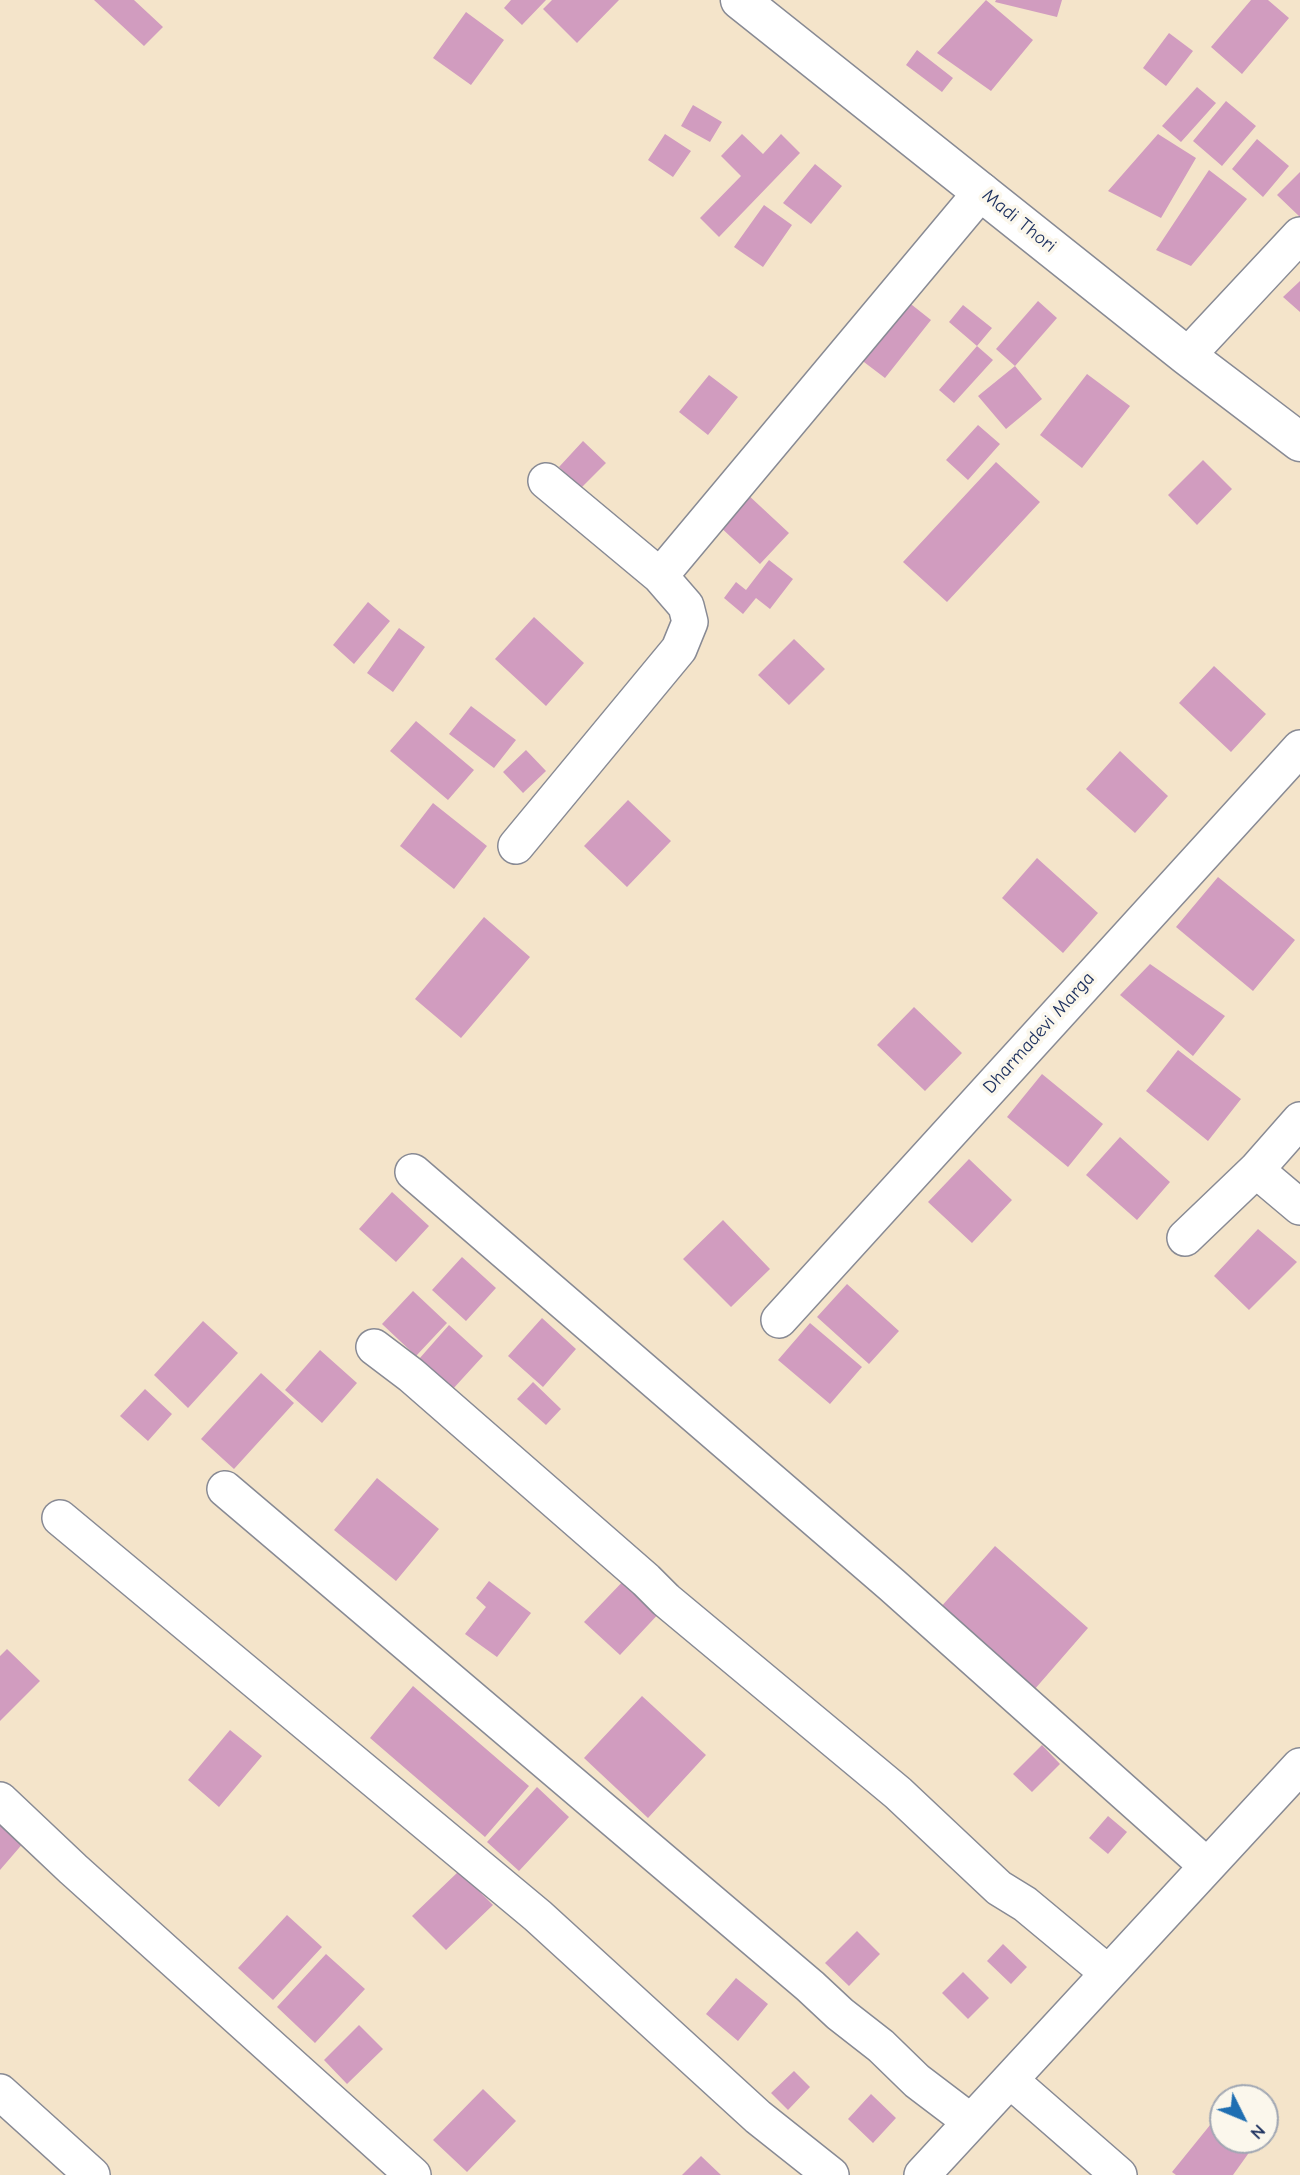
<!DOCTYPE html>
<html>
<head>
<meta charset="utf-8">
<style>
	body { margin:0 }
	#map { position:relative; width:1300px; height:2175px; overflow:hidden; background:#f4e4ca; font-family:"Comic Neue",sans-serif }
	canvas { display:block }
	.north { position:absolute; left:1209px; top:2084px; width:70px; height:70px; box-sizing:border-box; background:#fbf7ec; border:2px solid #a1a7b3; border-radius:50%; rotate:133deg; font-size:19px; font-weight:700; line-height:28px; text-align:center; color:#1b2f5e }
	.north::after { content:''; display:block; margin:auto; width:24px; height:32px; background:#1f6fb2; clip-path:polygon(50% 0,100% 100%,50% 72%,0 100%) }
</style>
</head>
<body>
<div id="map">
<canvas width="1300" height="2175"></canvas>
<div class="north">N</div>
</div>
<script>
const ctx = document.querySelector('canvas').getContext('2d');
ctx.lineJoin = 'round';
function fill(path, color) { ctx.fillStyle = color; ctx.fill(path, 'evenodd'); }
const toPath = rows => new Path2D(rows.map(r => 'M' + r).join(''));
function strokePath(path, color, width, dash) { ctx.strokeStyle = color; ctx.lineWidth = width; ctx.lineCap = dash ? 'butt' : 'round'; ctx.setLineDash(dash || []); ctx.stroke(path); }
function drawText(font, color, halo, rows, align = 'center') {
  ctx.font = font + ' "Comic Neue",sans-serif'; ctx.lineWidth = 7; ctx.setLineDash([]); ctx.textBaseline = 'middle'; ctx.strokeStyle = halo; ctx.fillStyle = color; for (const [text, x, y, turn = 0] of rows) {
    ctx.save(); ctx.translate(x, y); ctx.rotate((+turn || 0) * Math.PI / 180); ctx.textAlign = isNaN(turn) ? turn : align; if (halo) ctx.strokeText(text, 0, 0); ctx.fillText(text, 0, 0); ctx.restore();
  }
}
const building = toPath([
	[94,0,134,0,163,27,144,46],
	[511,0,546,0,522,25,504,8],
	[552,0,619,0,577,43,543,9],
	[986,0,1033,40,991,91,937,53],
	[996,0,1062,0,1057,17,995,2],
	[1251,0,1268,0,1289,18,1242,74,1211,47],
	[466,12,504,40,471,85,433,58],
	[1169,33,1193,51,1166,86,1143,68],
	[917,50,953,78,942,92,906,65],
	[1197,87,1216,103,1181,142,1162,126],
	[1226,101,1256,126,1222,166,1193,141],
	[693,105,722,122,710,142,681,126],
	[665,134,691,151,673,177,648,160],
	[742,134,763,154,781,134,800,153,719,237,700,218,741,176,721,156],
	[1158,134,1196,158,1161,218,1108,191],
	[1257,139,1289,166,1263,197,1232,169],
	[815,164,842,186,811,224,783,203],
	[1209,170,1247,199,1191,266,1156,250],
	[1300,172,1300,217,1277,195],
	[764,205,792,225,763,267,734,247],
	[1300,281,1300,312,1283,297],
	[907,301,931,320,885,378,860,359],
	[1038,301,1057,318,1015,366,996,349],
	[963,305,992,328,977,346,993,360,954,403,939,390,977,346,949,322],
	[1015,366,1042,399,1006,429,978,396],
	[1087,374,1130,406,1082,468,1040,435],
	[709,375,738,397,708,435,679,412],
	[978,425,1000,444,968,480,946,460],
	[583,441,606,463,581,488,559,467],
	[1203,460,1232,489,1197,525,1168,495],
	[996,462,1040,502,947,602,903,562],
	[746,493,789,533,760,564,717,524],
	[769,560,793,579,770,609,756,598,743,614,724,598,736,582,746,590],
	[368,602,390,621,354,664,333,645],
	[534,617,584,663,546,706,495,659],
	[399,628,425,647,393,692,367,673],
	[794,639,825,669,789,705,758,675],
	[1214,666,1266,714,1231,752,1179,703],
	[471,706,516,740,494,768,449,734],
	[416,721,474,770,448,800,390,751],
	[526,750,546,771,523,793,503,772],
	[1120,751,1168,796,1135,833,1086,789],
	[628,800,671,841,627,887,584,846],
	[433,803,487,846,454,889,400,846],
	[1037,858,1098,913,1063,953,1002,898],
	[1218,877,1295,940,1253,991,1176,927],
	[484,917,530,957,461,1038,415,999],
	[1150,964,1225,1016,1193,1056,1120,995],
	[914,1007,962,1053,925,1091,877,1045],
	[1178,1050,1241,1099,1208,1141,1146,1091],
	[1042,1074,1103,1124,1068,1167,1007,1117],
	[1120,1137,1170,1182,1137,1220,1086,1175],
	[969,1159,1012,1200,972,1243,928,1202],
	[392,1192,429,1226,396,1262,359,1229],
	[723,1220,770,1269,731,1307,683,1259],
	[1258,1229,1297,1262,1249,1310,1214,1276],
	[462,1257,496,1288,466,1321,432,1290],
	[847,1284,899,1331,869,1364,817,1317],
	[413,1291,447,1323,416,1356,382,1324],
	[542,1318,576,1349,543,1387,508,1356],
	[203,1321,238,1353,188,1408,154,1375],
	[810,1323,862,1367,830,1404,778,1360],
	[449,1325,483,1356,452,1390,419,1359],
	[320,1350,357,1383,322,1423,285,1390],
	[261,1373,294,1403,234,1469,201,1439],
	[533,1382,561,1409,546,1425,517,1399],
	[145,1389,172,1414,148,1441,120,1416],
	[377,1478,439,1529,396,1581,334,1530],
	[995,1546,1088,1628,1034,1690,940,1608],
	[628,1576,663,1609,620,1655,584,1622],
	[489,1581,531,1613,497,1657,465,1634,486,1607,476,1598],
	[7,1649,40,1681,0,1721,0,1656],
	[413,1686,529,1786,485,1837,370,1738],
	[642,1696,706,1755,648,1818,584,1758],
	[230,1730,262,1756,219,1807,188,1780],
	[1042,1745,1060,1764,1032,1792,1013,1774],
	[537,1787,569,1817,519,1871,487,1842],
	[1108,1816,1127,1832,1108,1854,1089,1838],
	[0,1819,25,1841,0,1870],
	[459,1871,493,1905,446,1950,412,1916],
	[287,1915,322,1947,273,2000,238,1968],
	[857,1931,880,1954,849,1986,825,1963],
	[1003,1944,1027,1967,1011,1984,987,1961],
	[326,1954,365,1989,315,2043,277,2007],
	[963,1972,989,1998,968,2019,942,1993],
	[736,1978,768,2004,738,2041,706,2014],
	[359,2025,383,2049,347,2084,324,2060],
	[794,2071,810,2087,788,2110,771,2093],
	[483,2089,516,2121,467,2172,433,2140],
	[871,2094,896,2118,873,2143,848,2119],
	[1219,2114,1223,2119,1223,2140,1246,2140,1253,2147,1233,2175,1176,2175,1172,2172],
	[701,2156,721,2175,682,2175]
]);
const minor = toPath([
	[1187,356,1300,235],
	[546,481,660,576],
	[516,846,679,649,690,622,686,606,660,576,982,191],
	[1256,1170,1300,1207],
	[413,1172,892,1585,1207,1866],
	[1185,1238,1256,1170,1300,1120],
	[779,1320,1300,748],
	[374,1347,411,1375,646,1580,666,1600,898,1793,999,1888,1025,1904,1108,1973],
	[225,1489,810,1986,840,2014,881,2046,917,2081,971,2122],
	[60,1518,538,1916,758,2117,831,2175],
	[0,1800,73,1869,413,2175],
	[1010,2080,1119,2175],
	[0,2092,92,2175],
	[922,2175,1300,1766]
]);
const secondary = toPath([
	[740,0,1187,356,1300,442]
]);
const streetNames = [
	["Madi Thori",1019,221,39],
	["Dharmadevi Marga",1039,1033,-48]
];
fill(building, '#d19cbf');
strokePath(minor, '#888a94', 38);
strokePath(secondary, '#888a94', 41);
strokePath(minor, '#fff', 35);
strokePath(secondary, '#fff', 38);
drawText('19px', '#1b2f5e', '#fbf7ec', streetNames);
</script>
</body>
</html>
